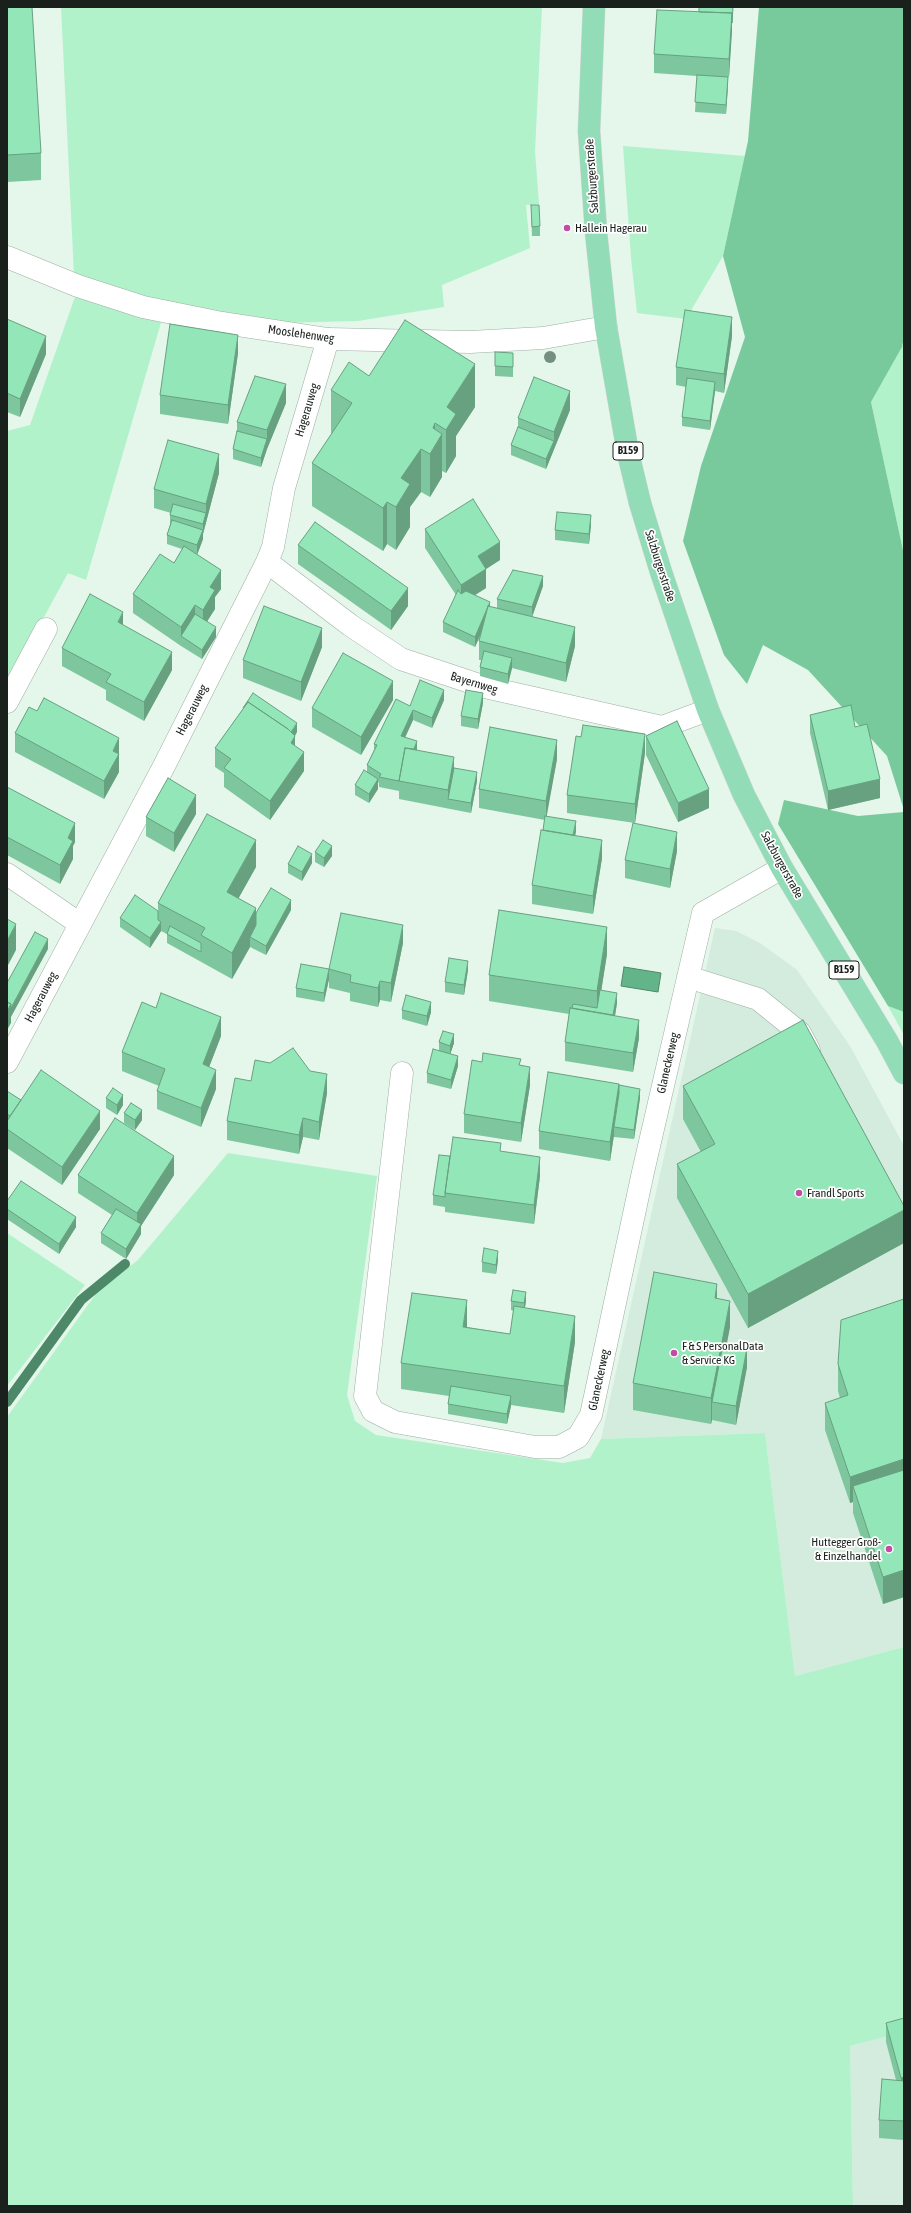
<!DOCTYPE html>
<html>
<head>
<meta charset="utf-8">
<style>
	body { margin:0 }
	#map { position:relative; width:911px; height:2213px; overflow:hidden; background:#e5f6eb; font-family:"Asap Condensed",sans-serif }
	canvas { display:block }
	.frame { position:absolute; inset:0; border:8px solid #1a201c; pointer-events:none }
</style>
</head>
<body>
<div id="map">
<canvas width="911" height="2213"></canvas>
<div class="frame"></div>
</div>
<script>
const ctx = document.querySelector('canvas').getContext('2d');
ctx.lineJoin = 'round';
function fill(path, color) { ctx.fillStyle = color; ctx.fill(path, 'evenodd'); }
const toPath = rows => new Path2D(rows.map(r => 'M' + r).join(''));
function strokePath(path, color, width, dash) { ctx.strokeStyle = color; ctx.lineWidth = width; ctx.lineCap = dash ? 'butt' : 'round'; ctx.setLineDash(dash || []); ctx.stroke(path); }
function drawText(font, color, halo, rows, align = 'center') {
  ctx.font = font + ' "Asap Condensed",sans-serif'; ctx.lineWidth = 3.5; ctx.setLineDash([]); ctx.textBaseline = 'middle'; ctx.strokeStyle = halo; ctx.fillStyle = color; for (const [text, x, y, turn = 0] of rows) {
    ctx.save(); ctx.translate(x, y); ctx.rotate((+turn || 0) * Math.PI / 180); ctx.textAlign = isNaN(turn) ? turn : align; if (halo) ctx.strokeText(text, 0, 0); ctx.fillText(text, 0, 0); ctx.restore();
  }
}
const built = toPath([
	[715,928,736,931,760,943,797,970,850,1046,904,1146,904,1647,795,1676,765,1433,601,1439],
	[904,2032,904,2206,853,2206,850,2046]
]);
const green = toPath([
	[61,7,542,7,535,151,539,204,526,205,530,248,442,285,444,307,358,321,278,323,144,299,74,275],
	[623,146,745,156,723,256,686,319,637,313,631,258],
	[76,294,162,319,86,580,68,573,7,685,7,431,30,425],
	[904,337,904,555,871,402,902,347],
	[888,1006,904,1012,904,1035],
	[228,1153,377,1176,347,1395,355,1421,376,1435,563,1463,590,1458,601,1439,765,1433,795,1676,904,1647,904,2032,850,2046,853,2206,7,2206,7,1417,98,1291,138,1260],
	[7,1233,85,1285,7,1386]
]);
const forest = toPath([
	[759,7,904,7,904,337,902,347,871,402,904,555,904,810,887,756,808,670,763,645,747,684,724,655,683,541,701,466,745,337,723,256,748,141],
	[784,800,858,816,904,812,904,1012,888,1006,778,824]
]);
const water = toPath([
	[624,967,661,973,658,992,621,986,624,967]
]);
const stream = toPath([
	[7,1402,81,1300,125,1264]
]);
const minor = toPath([
	[7,257,78,286,143,307,217,322,328,339,470,342,543,338,606,327],
	[267,562,350,625,401,659,485,687,662,727,708,710],
	[7,702,46,629],
	[7,874,80,924],
	[688,977,758,999,800,1033,809,1050],
	[7,1062,163,768,267,562,273,547,284,488,328,339],
	[402,1073,365,1396,373,1411,395,1422,535,1447,559,1447,578,1437,591,1415,643,1172,703,913,782,868]
]);
const major = toPath([
	[594,7,589,131,596,232,606,327,628,453,640,503,661,572,708,710,744,795,782,868,887,1041,904,1073]
]);
const trees = [
	[550,357]
];
const wall = toPath([
	[7,7,41,153,41,180,7,182],
	[733,7,729,77,728,77,726,114,695,112,697,76,654,73,654,54,699,12],
	[531,205,540,226,540,236,532,236],
	[7,319,46,354,20,417,7,412],
	[732,336,724,393,715,391,710,430,682,426,682,417,686,387,676,385,676,367],
	[238,353,228,424,160,414,160,395],
	[513,363,513,377,495,376,495,366],
	[369,376,475,407,456,436,456,456,446,473,442,471,442,477,430,497,421,492,410,507,410,527,396,550,387,544,383,551,312,506,312,463,332,433,331,433,331,390],
	[286,403,267,449,261,467,233,459,233,449,237,431,237,422],
	[570,410,546,469,511,455,511,445,518,427,518,418],
	[219,473,203,534,203,539,197,555,196,554,221,589,215,597,215,609,207,621,216,637,202,659,181,646,133,613,133,594,174,563,182,549,167,544,167,535,170,525,170,515,171,513,154,508,154,489],
	[591,525,589,544,555,540,555,530],
	[425,529,500,560,486,569,486,588,475,595,490,607,497,609,497,599,543,586,532,617,575,646,566,682,512,668,508,684,480,676,480,667,481,660,479,660,479,641,482,632,475,647,443,632,443,622,456,595,425,548],
	[298,545,408,606,391,630,298,564],
	[123,625,172,670,144,721,106,700,106,690,62,666,62,648],
	[322,647,301,701,243,678,243,660],
	[393,700,361,755,312,727,312,708],
	[444,700,432,728,413,720,405,738,417,750,454,768,477,781,471,813,399,799,399,791,379,787,379,783,378,782,378,789,369,803,355,795,355,785,367,772,367,765,374,750,374,744,410,706],
	[483,703,478,729,461,726,461,716],
	[243,708,297,732,295,736,295,746,304,771,270,820,224,787,224,773,215,767,215,748,243,709],
	[810,715,855,727,880,798,828,810,810,733],
	[15,733,119,757,119,772,104,799,15,752],
	[646,736,709,808,678,822,646,755],
	[645,753,635,823,567,813,567,795],
	[557,759,546,816,576,831,575,835,602,858,593,914,532,904,532,885,545,820,479,808,479,789],
	[7,787,75,842,73,846,73,859,60,884,7,855],
	[196,814,174,852,146,836,146,817],
	[677,851,670,888,625,878,625,860],
	[315,852,332,856,324,867,315,862],
	[312,863,302,881,288,873,288,864],
	[256,867,238,898,256,913,291,910,266,955,250,947,232,979,167,943,167,934,161,931,150,948,120,927,120,918,158,911,158,903],
	[403,943,391,1002,380,1000,378,1007,350,1001,350,993,329,988,329,969],
	[607,954,601,991,617,1003,615,1016,639,1038,633,1072,565,1061,565,1042,569,1014,489,1001,489,975],
	[468,970,464,995,445,992,445,982],
	[329,979,324,1002,296,997,296,988],
	[402,1010,431,1012,427,1026,402,1019],
	[221,1036,209,1067,216,1089,201,1127,157,1109,157,1091,159,1086,122,1071,122,1052],
	[439,1042,454,1043,450,1054,458,1066,451,1089,427,1083,427,1073,439,1051],
	[482,1062,521,1065,530,1085,521,1142,464,1133,464,1114],
	[270,1063,310,1071,327,1093,319,1140,303,1137,299,1154,227,1140,227,1121,251,1081],
	[619,1085,640,1098,634,1139,614,1137,614,1135,610,1161,539,1149,539,1131],
	[683,1086,904,1206,904,1243,748,1328,677,1198,677,1164,701,1152,683,1119],
	[7,1092,21,1100,100,1129,62,1185,7,1148],
	[106,1098,123,1105,117,1115,106,1108],
	[124,1113,142,1120,135,1130,124,1123],
	[501,1151,540,1176,534,1224,445,1212,445,1207,433,1205,433,1195,450,1156],
	[78,1175,174,1175,141,1226,141,1234,126,1259,101,1243,101,1233,112,1215,78,1193],
	[7,1201,76,1227,59,1254,7,1219],
	[498,1260,496,1274,482,1272,482,1262],
	[717,1298,730,1327,726,1344,747,1367,736,1425,712,1420,711,1424,633,1410,633,1383],
	[904,1299,904,1597,883,1604,853,1513,853,1502,850,1503,825,1430,825,1403,840,1398,838,1391,838,1364],
	[511,1301,526,1301,525,1308,575,1342,564,1413,511,1405,507,1424,448,1414,448,1404,449,1396,401,1389,401,1363,467,1327,510,1334,514,1311,511,1310],
	[904,2018,904,2140,879,2138,879,2120,896,2080,886,2042,886,2023]
]);
const shadedWall = toPath([
	[732,13,732,32,729,77,729,59],
	[728,77,728,87,726,114,726,105],
	[732,317,732,336,724,393,724,374],
	[238,335,238,353,228,424,228,405],
	[46,336,46,354,20,417,20,399],
	[475,364,475,407,456,436,456,456,446,473,446,430,447,407],
	[715,382,715,391,710,430,710,421],
	[286,384,286,403,267,449,261,467,261,458,267,439,267,430],
	[570,391,570,410,546,469,546,459,554,441,554,432],
	[435,423,435,445,442,434,442,477,430,497,430,454,433,428],
	[421,449,421,492,410,507,410,527,396,550,396,507,401,478],
	[219,454,219,473,203,534,203,524,206,513,206,504],
	[387,502,387,544,383,551,383,508],
	[591,515,591,525,589,544,589,534],
	[203,530,203,539,197,555,197,545],
	[500,542,500,560,486,569,486,588,461,604,461,585,478,556],
	[221,570,221,589,215,597,215,609,203,628,203,610,210,587],
	[543,576,543,586,532,617,532,607],
	[408,588,408,606,391,630,391,611],
	[490,602,490,612,475,647,475,637],
	[195,605,195,624,181,636,181,627],
	[123,612,123,630,118,622],
	[216,627,216,637,202,659,202,650],
	[575,627,575,646,566,682,566,663],
	[322,628,322,647,301,701,301,682],
	[172,652,172,670,144,721,144,702],
	[512,658,512,668,508,684,508,674],
	[393,681,393,700,361,755,361,737],
	[444,690,444,700,432,728,432,718],
	[483,693,483,703,478,729,478,719],
	[413,710,413,720,401,746,401,736],
	[297,723,297,732,288,747,288,738],
	[645,734,645,753,635,823,635,804],
	[295,736,295,754,291,743],
	[119,738,119,772,104,799,104,781,113,751],
	[557,740,557,759,546,820,546,801],
	[417,741,417,751,410,757],
	[304,752,304,771,270,820,270,801],
	[454,757,454,776,448,799,448,790],
	[477,772,477,781,471,813,471,803],
	[378,779,378,789,369,803,369,794],
	[880,779,880,798,828,810,828,791],
	[709,789,709,808,678,822,678,803],
	[196,795,196,814,174,852,174,833],
	[576,821,576,831,572,853,572,844],
	[75,823,75,842,73,846,73,859,60,884,60,865,68,838],
	[677,832,677,851,670,888,670,869],
	[256,840,256,867,227,919,227,892],
	[602,840,602,858,593,914,593,896],
	[332,846,332,856,324,867,324,858],
	[312,854,312,863,302,881,302,872],
	[291,900,291,910,266,955,266,946],
	[256,908,256,935,250,937,250,947,232,979,232,953],
	[161,922,161,931,150,948,150,938],
	[16,924,16,950,7,967,7,941],
	[403,925,403,943,391,1002,391,983],
	[607,927,607,954,597,1018,597,991],
	[48,939,48,949,11,1017,11,1008],
	[468,961,468,970,464,995,464,985],
	[329,969,329,979,324,1002,324,993],
	[380,981,380,1000,378,1007,378,988],
	[617,993,617,1003,612,1034,612,1024],
	[431,1002,431,1012,427,1026,427,1016],
	[11,1004,11,1023,7,1030,7,1011],
	[221,1017,221,1036,203,1083,203,1064],
	[639,1020,639,1038,633,1072,633,1053],
	[454,1034,454,1043,450,1055,450,1046],
	[458,1056,458,1066,451,1089,451,1080],
	[530,1067,530,1085,521,1142,521,1123],
	[216,1070,216,1089,201,1127,201,1108],
	[327,1074,327,1093,319,1140,319,1122],
	[619,1084,619,1102,614,1127,614,1135,610,1161,610,1142],
	[640,1089,640,1098,634,1139,634,1130],
	[123,1095,123,1105,117,1115,117,1105],
	[142,1110,142,1120,135,1130,135,1120],
	[100,1111,100,1129,62,1185,62,1167],
	[303,1118,303,1137,299,1154,299,1135],
	[174,1156,174,1175,141,1226,141,1234,126,1259,126,1249,137,1230,137,1213],
	[540,1157,540,1176,534,1224,534,1205],
	[904,1210,904,1243,748,1328,748,1294],
	[76,1217,76,1227,59,1254,59,1244],
	[498,1251,498,1260,496,1274,496,1265],
	[717,1284,717,1310,715,1298],
	[526,1292,526,1301,524,1312,524,1303],
	[467,1300,467,1327,463,1327],
	[730,1301,730,1327,716,1402,712,1402,712,1420,711,1424,711,1398],
	[575,1316,575,1342,564,1413,564,1386],
	[747,1348,747,1367,736,1425,736,1406],
	[511,1396,511,1406,507,1424,507,1414],
	[904,1459,904,1485,853,1486,853,1502,850,1503,850,1477],
	[904,1570,904,1597,883,1604,883,1577],
	[904,2077,904,2096,901,2097,901,2078]
]);
const building = toPath([
	[7,7,32,7,41,153,7,155,7,7],
	[699,7,733,7,732,23,732,13,699,12,699,7],
	[657,10,732,13,729,59,654,54,657,10],
	[697,75,728,77,726,105,695,102,697,75],
	[531,205,539,205,540,226,532,227,531,205],
	[685,310,732,317,724,374,676,367,685,310],
	[7,319,46,336,20,399,7,393,7,319],
	[405,320,475,364,447,407,456,414,446,430,435,423,433,428,442,434,430,454,421,449,401,478,410,484,396,507,387,502,383,508,312,463,352,403,331,390,349,362,369,376,405,320],
	[170,324,238,335,228,405,160,395,170,324],
	[495,352,513,353,513,367,495,366,495,352],
	[255,376,286,384,267,430,237,422,255,376],
	[534,377,570,391,554,432,518,418,534,377],
	[687,378,715,382,710,421,682,417,687,378],
	[518,427,554,441,546,459,511,445,518,427],
	[237,431,267,439,261,458,233,449,237,431],
	[168,440,219,454,206,504,154,489,168,440],
	[473,499,500,542,478,556,486,569,461,585,425,529,473,499],
	[173,504,206,513,203,524,170,515,173,504],
	[557,512,591,515,589,534,555,530,557,512],
	[172,520,203,530,197,545,167,535,172,520],
	[315,522,408,588,391,611,298,545,315,522],
	[184,546,221,570,210,587,215,590,203,610,195,605,181,627,133,594,160,554,174,563,184,546],
	[513,570,543,576,532,607,497,599,513,570],
	[458,590,461,594,466,591,490,602,475,637,443,622,458,590],
	[90,594,123,612,118,622,172,652,144,702,106,682,111,674,62,648,90,594],
	[264,606,322,628,301,682,243,660,264,606],
	[488,606,575,627,566,663,479,641,488,606],
	[195,614,216,627,202,650,181,636,195,614],
	[484,651,512,658,508,674,480,667,484,651],
	[343,653,393,681,361,737,312,708,343,653],
	[420,680,444,690,432,718,413,710,401,736,417,741,414,749,405,748,399,781,379,777,381,774,367,765,377,745,374,744,396,699,410,706,420,680],
	[466,690,483,693,478,719,461,716,466,690],
	[253,693,297,723,291,732,288,729,248,702,243,708,253,693],
	[44,698,119,738,113,751,119,754,104,781,15,733,29,707,37,711,44,698],
	[248,702,288,729,295,736,291,743,304,752,270,801,224,768,231,759,215,748,248,702],
	[851,705,855,727,867,724,880,779,828,791,810,715,851,705],
	[677,721,709,789,678,803,646,736,677,721],
	[583,725,645,734,635,804,567,795,576,736,581,737,583,725],
	[490,727,557,740,546,801,479,789,490,727],
	[405,748,454,757,448,790,399,781,405,748],
	[454,768,477,772,471,803,448,799,454,768],
	[364,770,378,779,369,794,355,785,364,770],
	[168,778,196,795,174,833,146,817,168,778],
	[7,787,75,823,68,838,73,841,60,865,7,837,7,787],
	[207,814,256,840,227,892,256,908,232,953,201,935,205,928,158,903,207,814],
	[545,816,576,821,573,835,543,830,545,816],
	[633,823,677,832,670,869,625,860,633,823],
	[541,830,602,840,593,896,532,885,541,830],
	[323,840,332,846,324,858,315,852,323,840],
	[298,846,312,854,302,872,288,864,298,846],
	[271,888,291,900,266,946,250,937,256,925,256,913,271,888],
	[135,895,158,911,158,920,161,922,150,938,120,918,135,895],
	[499,910,607,927,597,991,489,975,499,910],
	[341,913,403,925,391,983,380,981,378,988,350,982,351,975,329,969,341,913],
	[7,919,16,924,7,941,7,919],
	[170,926,201,943,201,952,167,934,170,926],
	[35,932,48,939,11,1008,11,1004,7,1002,7,983,35,932],
	[449,958,468,961,464,985,445,982,449,958],
	[301,964,329,969,324,993,296,988,301,964],
	[600,990,617,993,613,1015,572,1008,573,1004,597,1008,600,990],
	[161,993,221,1017,203,1064,216,1070,201,1108,157,1091,165,1069,122,1052,142,1002,156,1008,161,993],
	[406,995,431,1002,427,1016,402,1010,406,995],
	[7,1002,11,1004,7,1011,7,1002],
	[570,1008,639,1020,633,1053,565,1042,570,1008],
	[803,1020,904,1206,904,1210,748,1294,677,1164,715,1144,683,1086,803,1020],
	[443,1031,454,1034,450,1046,439,1042,443,1031],
	[293,1048,310,1071,327,1074,319,1122,303,1118,299,1135,227,1121,235,1078,251,1081,255,1060,270,1063,293,1048],
	[433,1049,458,1056,451,1080,427,1073,433,1049],
	[483,1053,521,1059,519,1065,530,1067,521,1123,464,1114,472,1060,482,1062,483,1053],
	[41,1070,100,1111,62,1167,7,1129,7,1121,41,1070],
	[548,1072,619,1084,610,1142,539,1131,548,1072],
	[619,1085,640,1089,634,1130,614,1127,619,1093,619,1085],
	[113,1088,123,1095,117,1105,106,1098,113,1088],
	[7,1091,21,1100,10,1116,7,1114,7,1091],
	[131,1103,142,1110,135,1120,124,1113,131,1103],
	[115,1118,174,1156,137,1213,78,1175,115,1118],
	[453,1137,501,1143,500,1151,540,1157,534,1205,445,1193,453,1137],
	[439,1155,450,1156,445,1193,445,1197,433,1195,439,1155],
	[21,1181,76,1217,59,1244,7,1209,7,1201,21,1181],
	[116,1209,141,1224,126,1249,101,1233,116,1209],
	[484,1248,498,1251,496,1265,482,1262,484,1248],
	[654,1272,717,1284,715,1298,730,1301,711,1398,633,1383,654,1272],
	[513,1290,526,1292,524,1303,511,1301,513,1290],
	[412,1293,467,1300,463,1327,510,1334,514,1306,575,1316,564,1386,401,1363,412,1293],
	[904,1299,904,1459,850,1477,825,1403,848,1395,838,1364,841,1320,904,1299],
	[723,1344,747,1348,736,1406,712,1402,723,1344],
	[451,1386,511,1396,507,1414,448,1404,451,1386],
	[904,1470,904,1570,883,1577,853,1486,904,1470],
	[904,2018,904,2077,901,2078,886,2023,904,2018],
	[882,2079,904,2081,904,2121,879,2120,882,2079]
]);
const markers = [
	[567,228,4,"#c04ca4"],
	[799,1193,4,"#c04ca4"],
	[674,1353,4,"#c04ca4"],
	[889,1549,4,"#c04ca4"]
];
const shields = [
	[628,451,30],
	[844,970,30]
];
const shieldNames = [
	["B159",628,451],
	["B159",844,970]
];
const streetNames = [
	["Salzburgerstraße",592,176,-94],
	["Mooslehenweg",301,334,8],
	["Hagerauweg",307,410,-73],
	["Salzburgerstraße",660,566,72],
	["Bayernweg",474,683,17],
	["Hagerauweg",192,710,-63],
	["Salzburgerstraße",782,865,61],
	["Hagerauweg",41,997,-62],
	["Glaneckerweg",668,1063,-77],
	["Glaneckerweg",599,1380,-78]
];
const poiNames = [
	["Hallein Hagerau",575,228],
	["Frandl Sports",807,1193],
	["F & S PersonalData",682,1346],
	["& Service KG",682,1360],
	["Huttegger Groß-",881,1542,"right"],
	["& Einzelhandel",881,1556,"right"]
];
fill(built, '#d3ecdd');
fill(green, '#b1f2cb');
fill(forest, '#78ca9c');
fill(water, '#63b589');
strokePath(water, '#4d8868', 1);
strokePath(stream, '#4d8868', 10);
strokePath(minor, '#9eafa4', 23);
strokePath(major, '#d6d7d6', 23);
strokePath(minor, '#fff', 22);
strokePath(major, '#92dcb8', 22);
ctx.fillStyle = '#748f80';
for (const [x, y] of trees) { ctx.beginPath(); ctx.arc(x, y, 6, 0, 2 * Math.PI); ctx.fill(); }
fill(wall, '#7ec69d');
fill(shadedWall, '#67a180');
fill(building, '#93e6b7');
strokePath(building, '#67a180', 1);
for (const [x, y, r, color] of markers) { const dot = new Path2D(); dot.arc(x, y, r, 0, 2 * Math.PI); ctx.fillStyle = color; ctx.fill(dot); strokePath(dot, '#fefefe', 1.5); }
for (const [x, y, w] of shields) { const box = new Path2D(); box.roundRect(x - w / 2, y - 9, w, 18, 3); ctx.fillStyle = '#fefefe'; ctx.fill(box); strokePath(box, '#1a201c', 1); }
drawText('bold 11px', '#1a201c', null, shieldNames);
drawText('12px', '#1a201c', '#fefefe', streetNames);
drawText('12px', '#1a201c', '#fefefe', poiNames, 'left');
</script>
</body>
</html>
